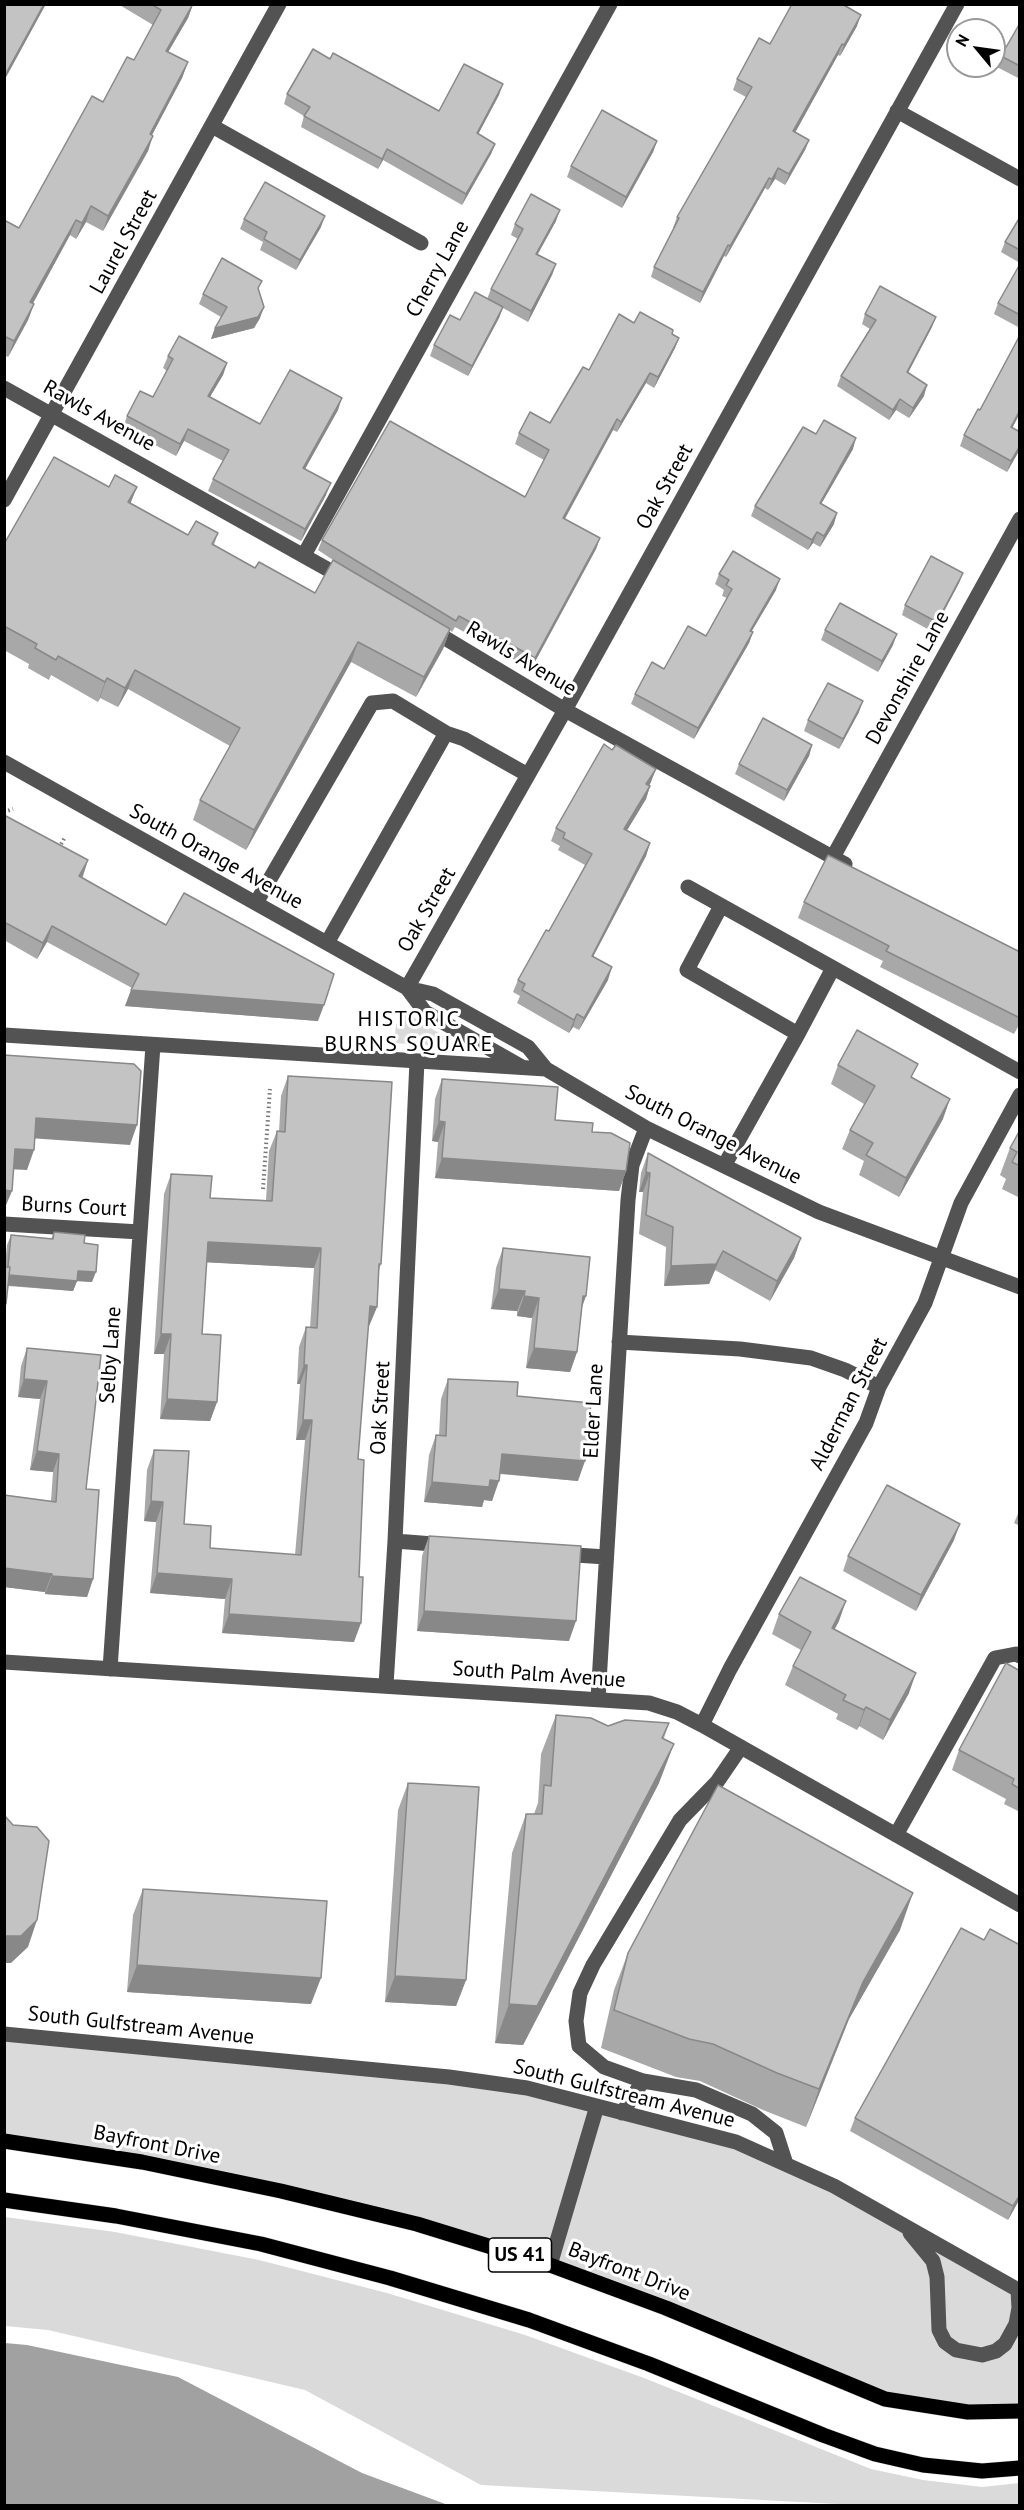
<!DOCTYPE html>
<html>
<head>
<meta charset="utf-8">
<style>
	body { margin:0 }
	#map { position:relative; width:1024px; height:2510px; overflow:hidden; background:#fff; font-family:"PT Sans",sans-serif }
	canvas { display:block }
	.frame { position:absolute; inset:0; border:6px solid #000; pointer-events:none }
	.north { position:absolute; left:946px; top:18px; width:60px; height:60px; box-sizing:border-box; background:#fff; border:2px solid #999; border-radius:50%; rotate:299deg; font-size:16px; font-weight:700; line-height:24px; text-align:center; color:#000 }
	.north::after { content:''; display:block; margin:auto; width:21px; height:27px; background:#000; clip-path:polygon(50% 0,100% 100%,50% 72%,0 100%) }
</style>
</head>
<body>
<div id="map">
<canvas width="1024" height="2510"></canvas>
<div class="frame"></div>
<div class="north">N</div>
</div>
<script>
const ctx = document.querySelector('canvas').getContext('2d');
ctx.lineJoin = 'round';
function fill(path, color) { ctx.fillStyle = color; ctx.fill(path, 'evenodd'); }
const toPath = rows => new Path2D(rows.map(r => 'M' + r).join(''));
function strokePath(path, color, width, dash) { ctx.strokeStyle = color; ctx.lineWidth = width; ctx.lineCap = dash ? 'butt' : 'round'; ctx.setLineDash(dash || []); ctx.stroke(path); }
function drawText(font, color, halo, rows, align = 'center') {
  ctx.font = font + ' "PT Sans",sans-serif'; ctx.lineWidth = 6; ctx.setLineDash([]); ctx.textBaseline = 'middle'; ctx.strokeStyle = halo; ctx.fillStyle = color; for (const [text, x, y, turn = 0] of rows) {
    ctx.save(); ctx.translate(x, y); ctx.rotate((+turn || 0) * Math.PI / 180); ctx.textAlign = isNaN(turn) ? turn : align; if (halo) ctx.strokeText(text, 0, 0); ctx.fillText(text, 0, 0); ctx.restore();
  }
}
const green = toPath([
	[405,1012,442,1035,444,1038,442,1044,437,1046,394,1043,396,1025],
	[4,2034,449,2077,736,2143,1019,2291,1019,2411,928,2408,666,2308,417,2224,5,2141],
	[5,2217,115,2232,259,2260,387,2293,525,2335,644,2378,871,2469,923,2480,982,2487,1019,2483,1019,2505,856,2505,481,2485,305,2390,48,2330,5,2326]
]);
const water = toPath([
	[5,2343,27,2345,178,2377,362,2473,448,2505,5,2505]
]);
const path = toPath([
	[4,812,13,809],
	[59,848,65,837],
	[263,1189,270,1089],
	[4,1251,7,1252]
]);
const minor = toPath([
	[897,111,1020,179],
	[212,126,421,243],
	[4,388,345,579],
	[4,500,279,4],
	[304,555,610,4],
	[430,629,565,710,845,864],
	[446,733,464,739,528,775],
	[4,762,407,988,433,994,528,1047,546,1069,646,1128,819,1212,1020,1287],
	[833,857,1020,519],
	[688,887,1020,1072],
	[256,903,372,703,393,701,446,733,327,943],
	[721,906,687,970,798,1034,833,968],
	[407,988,565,710,957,4],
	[407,988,425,1012,522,1067],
	[4,1035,546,1069],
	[724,1166,798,1034],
	[4,1224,140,1232],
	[619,1342,740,1349,811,1358,845,1370,879,1387],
	[395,1541,446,1545],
	[560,1554,606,1557],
	[4,1662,649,1703,677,1712,702,1725,1020,1905],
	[110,1669,153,1045],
	[386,1685,395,1541,417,1061],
	[598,1699,628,1200,632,1165,646,1128],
	[702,1725,730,1669,866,1423,879,1387,925,1303,961,1203,1020,1095],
	[896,1835,995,1658,1016,1654,1020,1656],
	[4,2034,449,2077,527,2088,736,2142,834,2186,1020,2291],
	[643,2081,604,2067,579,2046,576,2021,580,1993,593,1965,680,1820,717,1782,741,1747],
	[622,2113,643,2081,696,2090,752,2114,776,2133,786,2164],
	[910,2233,933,2261,937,2277,939,2330,945,2342,956,2350,982,2355,996,2351,1005,2344,1016,2324,1019,2308,1018,2290],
	[550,2265,597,2106]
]);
const major = toPath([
	[4,2141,142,2162,281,2191,417,2224,550,2265,666,2308,885,2399,968,2412,1020,2411],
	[4,2200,116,2216,261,2244,390,2278,529,2320,649,2364,823,2435,875,2454,923,2465,982,2471,1020,2468]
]);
const wall = toPath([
	[118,4,193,4,188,18,168,52,188,62,182,78,152,135,148,151,103,231,86,222,76,239,70,235,33,303,34,304,28,320,8,357,4,355,4,220,19,228,103,102,134,60,153,25],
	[1020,23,1020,79,997,67,1001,56],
	[857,26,840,56,838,55,795,132,809,140,805,150,785,185,775,179,768,190,765,188,726,257,724,256,700,303,651,277,654,267,674,228,673,228,677,217,746,97,733,90,737,79,770,44],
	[330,59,439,111,499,95,478,134,495,144,491,154,462,205,383,160,378,169,301,127,304,116,284,104,287,94],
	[657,141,653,152,622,208,567,177,571,166],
	[1020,217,1020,263,1001,252,1005,242],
	[244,219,321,227,296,270,260,250,263,242,240,229],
	[556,221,538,254,556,264,552,275,528,322,503,308,499,318,468,376,430,356,434,345,460,320,487,299,491,289,518,239,511,235,515,224],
	[1020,264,1020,328,994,314,998,303],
	[262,281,258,290,260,318,254,328,211,339,215,328,221,317,199,304,203,294],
	[865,314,932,327,908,373,924,396,909,418,896,410,889,420,837,386,841,376,870,329,862,324],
	[634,323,672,334,679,338,675,348,654,388,646,383,617,432,613,430,565,519,600,538,596,549,531,669,455,627,452,632,450,630,443,649,416,697,351,662,246,850,193,820,200,800,230,746,128,689,118,707,100,698,98,702,51,675,49,680,28,668,29,664,4,650,4,544,109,487,131,503,188,535,218,533,214,545,255,568,315,593,333,560,318,550,322,540,525,497,544,460,515,444,519,433,550,423,589,370],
	[1020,335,1020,413,1012,428,1020,432,1020,449,1007,472,960,446,964,435,980,410],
	[168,356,227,363,223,375,210,397,260,424,338,410,305,468,326,495,301,541,208,491,213,479,223,461,184,441,176,456,123,428,127,416,153,397,167,371,163,368],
	[816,434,853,449,821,504,834,524,820,547,813,543,808,550,751,516,755,506],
	[963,573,959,583,933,632,902,615,905,605],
	[719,574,776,590,751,632,753,632,749,643,694,739,631,704,635,694,706,636,727,598,722,596,724,590,715,584],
	[825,630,893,645,878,672,821,640],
	[859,712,839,749,804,731,808,720],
	[812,745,809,756,784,801,735,774,739,764],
	[651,782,649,786,650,786,646,799,627,830,650,843,646,856,593,957,608,980,579,1030,573,1027,569,1033,517,1003,520,996,513,992,518,980,549,931,585,865,558,850,560,846,551,841,556,828],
	[4,815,82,877,318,1021,125,1006,132,988,47,942,37,959,4,940],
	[804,902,1020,952,1020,1023,1014,1034,880,967,883,961,798,918],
	[838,1065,913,1078,943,1119,899,1197,859,1175,864,1161,842,1149,850,1130,864,1104,831,1084],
	[288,1076,381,1264,379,1270,377,1307,369,1326,368,1326,358,1459,354,1642,222,1633,225,1599,150,1593,156,1522,144,1521,147,1470,154,1450,184,1524,210,1548,295,1555,305,1440,296,1440,300,1384,297,1384,299,1347,306,1327,310,1328,314,1268,206,1262,202,1334,217,1402,210,1421,160,1419,164,1354,154,1354,164,1194,171,1174,210,1198,266,1200,269,1151,277,1131,279,1132,281,1096],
	[442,1079,555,1120,592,1132,626,1171,619,1191,435,1178,438,1142,432,1141,435,1099],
	[1020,1130,1020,1198,1002,1189,1006,1179,1000,1175,1010,1148],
	[648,1153,801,1238,794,1258,770,1301,715,1270,709,1284,664,1286,666,1247,639,1234,643,1192,639,1192,641,1173],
	[54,1232,84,1243,92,1282,77,1281,73,1291,8,1286,5,1267,7,1245,11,1235,51,1239],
	[503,1248,582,1309,577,1352,570,1372,526,1368,532,1318,517,1316,517,1311,491,1309,496,1268],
	[27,1348,101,1355,86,1489,93,1579,87,1597,45,1594,45,1592,4,1587,4,1495,51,1501,53,1472,30,1470,40,1399,18,1397,21,1366],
	[448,1379,517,1396,578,1481,500,1474,492,1501,484,1500,482,1507,424,1502,429,1455,436,1435,439,1435,441,1399],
	[1020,1509,1020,1526,1014,1523],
	[429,1536,569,1641,417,1631,422,1556],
	[954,1540,916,1611,843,1571,848,1556],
	[779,1614,839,1621,834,1629,909,1693,883,1740,859,1726,857,1730,836,1719,838,1714,785,1685,793,1666,801,1650,772,1634],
	[1020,1671,1020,1812,1004,1804,1006,1799,952,1770,959,1750],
	[556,1715,608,1726,669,1723,664,1738,659,1783,523,2045,495,2043,512,1853,526,1814,534,1814,538,1803,541,1754],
	[408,1783,466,1980,456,2006,385,2002,398,1810],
	[143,1889,311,2004,127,1992,133,1915],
	[900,1930,849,2019,806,2127,763,2110,700,2081,676,2077,601,2048,614,1990,628,1953],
	[984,1940,1020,1945,1020,2203,1018,2202,1008,2220,850,2131,855,2118]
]);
const shadedWall = toPath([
	[44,4,46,4,4,81,4,77],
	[193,4,188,18,160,66,166,51],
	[861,15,857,26,840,56,844,45],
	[842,44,838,55,790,142,793,131],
	[188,62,182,78,144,150,150,134],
	[503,84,499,95,473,144,477,133],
	[153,136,148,151,103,231,108,216],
	[809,140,805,150,785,185,789,174],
	[657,141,653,152,622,208,626,197],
	[495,144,491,154,462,205,466,194],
	[387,149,383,160,378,169,382,159],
	[778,168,775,179,768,190,772,179],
	[769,178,765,188,726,257,730,246],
	[91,206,86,222,76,239,82,223],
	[560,210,556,221,532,264,536,254],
	[325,216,321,227,296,270,300,260],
	[76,220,70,235,25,318,30,302],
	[728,245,724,256,700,303,703,292],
	[556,264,552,275,528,322,531,311],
	[34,304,28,320,8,357,14,341],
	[264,307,260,318,254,328,211,339,215,328],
	[503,307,499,318,468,376,472,366],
	[936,317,932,327,903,382,907,372],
	[679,338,675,348,654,388,658,377],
	[227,363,223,375,203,408,208,396],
	[650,373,646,383,617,432,621,422],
	[927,385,924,396,909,418,913,408],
	[342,398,338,410,299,480,303,468],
	[900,399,896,410,889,420,893,410],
	[1020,410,1020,413,1007,438,1011,427],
	[617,419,613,430,559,529,563,518],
	[188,429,184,441,176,456,180,444],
	[856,438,853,449,816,513,820,503],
	[1020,446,1020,449,1007,472,1011,461],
	[331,483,326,495,301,541,305,529],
	[137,487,129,507,128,502],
	[837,513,834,524,820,547,824,536],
	[817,532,813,543,808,550,812,540],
	[600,538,596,549,531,669,535,658],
	[963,573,959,583,933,632,937,622],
	[780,579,776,590,746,641,750,631],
	[450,629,443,649,416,697,424,677],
	[753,632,749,643,694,739,698,728],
	[897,634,893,645,878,672,882,661],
	[358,642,351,662,246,850,254,830],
	[135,670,128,689,118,707,125,688],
	[107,678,100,698,98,702,105,682],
	[863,701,859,712,839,749,843,739],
	[812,745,809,756,784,801,787,790],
	[656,769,651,782,642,797,646,784],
	[650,786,646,799,620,842,624,829],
	[650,843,646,856,587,968,592,956],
	[88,860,83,876,74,892,79,876],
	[52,926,47,942,37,959,43,943],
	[612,967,608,980,579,1030,584,1018],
	[131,990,324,1005,318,1021,125,1006],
	[577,1014,573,1027,569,1033,574,1020],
	[950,1099,943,1119,899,1197,906,1178],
	[36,1118,137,1125,130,1145,29,1138],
	[439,1121,445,1122,438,1142,432,1141],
	[15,1149,34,1150,27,1170,7,1169],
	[442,1158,626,1171,619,1191,435,1178],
	[646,1172,650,1173,643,1192,639,1192],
	[4,1190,12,1191,4,1210],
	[801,1238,794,1258,770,1301,777,1281],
	[208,1242,321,1248,314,1268,200,1262],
	[723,1251,715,1270,709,1284,664,1286,671,1266],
	[78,1271,96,1272,92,1282,77,1281,73,1291,4,1285,7,1275],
	[499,1289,525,1291,517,1311,491,1309],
	[524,1296,539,1298,532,1318,517,1316],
	[583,1296,586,1296,579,1316],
	[370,1306,377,1307,369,1326,363,1326],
	[161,1334,171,1334,164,1354,154,1354],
	[534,1348,577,1352,570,1372,526,1368],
	[304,1365,307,1365,300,1384,297,1384],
	[24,1379,47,1381,40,1399,18,1397],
	[167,1399,217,1402,210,1421,160,1419],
	[303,1420,312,1420,305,1440,296,1440],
	[37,1451,59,1454,53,1472,30,1470],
	[502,1454,585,1461,578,1481,495,1473],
	[490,1480,499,1481,492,1501,484,1500,482,1507,424,1502,432,1482],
	[151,1501,163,1502,156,1522,144,1521],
	[960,1524,954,1540,916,1611,921,1595],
	[4,1568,52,1574,45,1592,4,1587],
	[157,1573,232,1579,225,1599,150,1593],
	[52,1576,93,1579,87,1597,45,1594],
	[846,1601,839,1621,825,1648,832,1628],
	[424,1611,576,1621,569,1641,417,1631],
	[229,1614,361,1623,354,1642,222,1633],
	[916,1673,909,1693,883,1740,890,1720],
	[866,1707,859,1726,857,1730,864,1710],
	[674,1744,659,1783,523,2045,495,2043,509,2004],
	[913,1893,900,1930,849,2019,806,2127,819,2089,863,1982],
	[37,1920,28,1947,11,1963,4,1963,4,1936],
	[137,1965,321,1978,311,2004,127,1992],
	[395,1976,466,1980,456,2006,385,2002],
	[1020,2195,1018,2202,1008,2220,1013,2206]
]);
const building = toPath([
	[6,4,44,4,4,77,4,8,6,4],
	[151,4,193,4,166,51,188,62,150,134,153,136,108,216,91,206,82,223,76,220,30,302,34,304,14,341,4,336,4,220,19,228,92,96,103,102,127,57,134,60,161,10,151,4],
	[792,4,842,4,861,15,844,45,842,44,793,131,809,140,789,174,778,168,772,179,769,178,730,246,728,245,703,292,654,267,679,218,677,217,752,87,737,79,759,38,770,44,792,4],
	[1020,23,1020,66,1001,56,1020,23],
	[313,49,330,59,333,53,439,111,464,64,503,84,477,133,495,144,466,194,387,149,382,159,304,116,310,107,287,94,313,49],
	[602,110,657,141,626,197,571,166,602,110],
	[265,182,325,216,300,260,264,239,267,232,244,219,265,182],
	[531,194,560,210,536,254,556,264,531,311,491,289,523,229,515,224,531,194],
	[1020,217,1020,250,1005,242,1020,217],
	[222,258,262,281,258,288,264,307,258,317,215,328,227,307,203,294,222,258],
	[1020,264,1020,315,998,303,1020,264],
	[880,286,936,317,907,372,927,385,913,408,900,399,893,410,841,376,876,320,865,314,880,286],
	[475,292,503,307,472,366,434,345,450,315,460,320,475,292],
	[640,312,673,330,672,334,679,338,658,377,650,373,621,422,617,419,563,518,600,538,535,658,459,616,456,621,322,540,390,421,525,497,549,450,519,433,530,412,550,423,583,367,589,370,619,314,634,323,640,312],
	[1020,335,1020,410,1011,427,1020,432,1020,446,1011,461,964,435,978,409,980,410,1020,335],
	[179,336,227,363,208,396,260,424,290,370,342,398,303,468,331,483,305,529,213,479,229,450,188,429,180,444,127,416,140,391,153,397,173,359,168,356,179,336],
	[824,420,856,438,820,503,837,513,824,536,817,532,812,540,755,506,803,427,816,434,824,420],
	[54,457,109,487,115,475,137,487,128,502,188,535,196,521,218,533,212,544,255,568,259,562,315,593,333,560,450,629,424,677,358,642,254,830,200,800,240,728,135,670,125,688,107,678,105,682,58,656,56,660,35,648,37,644,4,626,4,544,54,457],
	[733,551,780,579,750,631,753,632,698,728,635,694,652,662,664,669,688,626,706,636,732,589,726,585,729,580,719,574,733,551],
	[931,556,963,573,937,622,905,605,931,556],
	[840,603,897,634,882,661,825,630,840,603],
	[828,683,863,701,843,739,808,720,828,683],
	[763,718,812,745,787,790,739,764,763,718],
	[604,744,612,750,616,745,656,769,646,784,650,786,624,829,650,843,592,956,612,967,584,1018,577,1014,574,1020,522,990,525,984,518,980,546,930,549,931,592,854,563,838,565,833,556,828,604,744],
	[4,815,88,860,79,876,166,925,184,893,334,974,324,1005,131,990,139,974,52,926,43,943,4,922,4,815],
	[828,855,1020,952,1020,1018,886,951,889,946,804,902,828,855],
	[857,1030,918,1064,911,1077,950,1099,906,1178,866,1155,873,1143,850,1130,875,1086,838,1065,857,1030],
	[4,1055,134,1064,141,1071,137,1125,36,1118,34,1150,15,1149,12,1191,4,1190,4,1055],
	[288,1076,392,1082,381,1264,379,1264,377,1307,370,1306,358,1459,364,1460,359,1577,363,1577,361,1623,229,1614,232,1579,157,1573,163,1502,151,1501,154,1450,189,1451,184,1524,211,1526,210,1548,301,1555,312,1420,303,1420,307,1365,304,1365,306,1327,317,1328,321,1248,208,1242,202,1334,221,1335,217,1402,167,1399,171,1334,161,1334,171,1174,212,1176,210,1198,272,1201,277,1131,285,1132,288,1076],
	[442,1079,558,1087,555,1120,593,1123,592,1132,611,1133,630,1143,626,1171,442,1158,445,1122,439,1121,442,1079],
	[1020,1130,1020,1166,1012,1162,1017,1152,1010,1148,1020,1130],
	[648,1153,801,1238,777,1281,723,1251,716,1264,671,1266,673,1227,646,1215,650,1173,646,1172,648,1153],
	[54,1232,85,1235,84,1243,98,1245,96,1272,78,1271,77,1281,9,1275,10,1267,8,1267,11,1235,53,1239,54,1232],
	[503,1248,590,1257,586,1296,583,1296,577,1352,534,1348,539,1298,524,1296,525,1291,499,1289,503,1248],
	[4,1267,10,1267,6,1304,4,1304,4,1267],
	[27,1348,101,1355,86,1489,99,1490,93,1579,52,1576,52,1574,4,1568,4,1495,56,1502,59,1454,37,1451,47,1381,24,1379,27,1348],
	[448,1379,518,1382,517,1396,591,1403,585,1461,502,1454,499,1481,490,1480,489,1487,432,1482,436,1435,446,1436,448,1379],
	[887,1485,960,1524,921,1595,848,1556,887,1485],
	[429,1536,581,1546,576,1621,424,1611,429,1536],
	[800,1577,846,1601,832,1628,916,1673,890,1720,866,1707,864,1710,843,1700,846,1695,793,1666,811,1632,779,1614,800,1577],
	[1006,1663,1020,1671,1020,1789,1012,1784,1014,1779,959,1750,1006,1663],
	[556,1715,591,1718,608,1726,625,1720,669,1723,662,1738,674,1744,537,2006,509,2004,526,1814,542,1814,544,1785,551,1786,556,1715],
	[408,1783,479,1787,466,1980,395,1976,408,1783],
	[718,1785,913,1893,863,1982,819,2089,777,2073,713,2044,689,2039,614,2010,628,1953,718,1785],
	[4,1815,13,1825,37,1827,49,1841,37,1920,21,1936,4,1936,4,1815],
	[143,1889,327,1901,321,1978,137,1965,143,1889],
	[961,1928,984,1940,990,1929,1020,1945,1020,2195,1013,2206,855,2118,961,1928]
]);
const shields = [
	[520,2255,63]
];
const shieldNames = [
	["US 41",520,2255]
];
const streetNames = [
	["Laurel Street",124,242,-61],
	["Cherry Lane",438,269,-61],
	["Rawls Avenue",99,416,29],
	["Oak Street",665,487,-61],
	["Rawls Avenue",521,659,31],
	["Devonshire Lane",908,678,-61],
	["South Orange Avenue",216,857,29],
	["Oak Street",427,910,-60],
	["South Orange Avenue",713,1135,27],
	["Burns Court",74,1207,3],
	["Selby Lane",111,1355,-86],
	["Alderman Street",849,1404,-63],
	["Oak Street",381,1408,-87],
	["Elder Lane",594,1411,-87],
	["South Palm Avenue",539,1675,4],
	["South Gulfstream Avenue",141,2026,6],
	["South Gulfstream Avenue",624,2094,14],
	["Bayfront Drive",157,2145,11],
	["Bayfront Drive",629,2272,21]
];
const neighbourhoodNames = [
	["HISTORIC",409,1020],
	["BURNS SQUARE",409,1045]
];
fill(green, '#dadada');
fill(water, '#a1a1a1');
strokePath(major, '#dbdbdb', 16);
strokePath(path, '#757575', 4, [1.5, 3]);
strokePath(minor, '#535353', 15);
strokePath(major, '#000', 15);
fill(wall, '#a8a8a8');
fill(shadedWall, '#888');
fill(building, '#c3c3c3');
strokePath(building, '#888', 1.5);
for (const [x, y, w] of shields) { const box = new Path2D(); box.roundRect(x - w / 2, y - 17, w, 34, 4.5); ctx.fillStyle = '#fff'; ctx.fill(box); strokePath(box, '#000', 1.5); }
drawText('bold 20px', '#000', null, shieldNames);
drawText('21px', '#000', '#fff', streetNames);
ctx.letterSpacing = '1.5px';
drawText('22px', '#000', '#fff', neighbourhoodNames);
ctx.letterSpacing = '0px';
</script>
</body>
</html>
